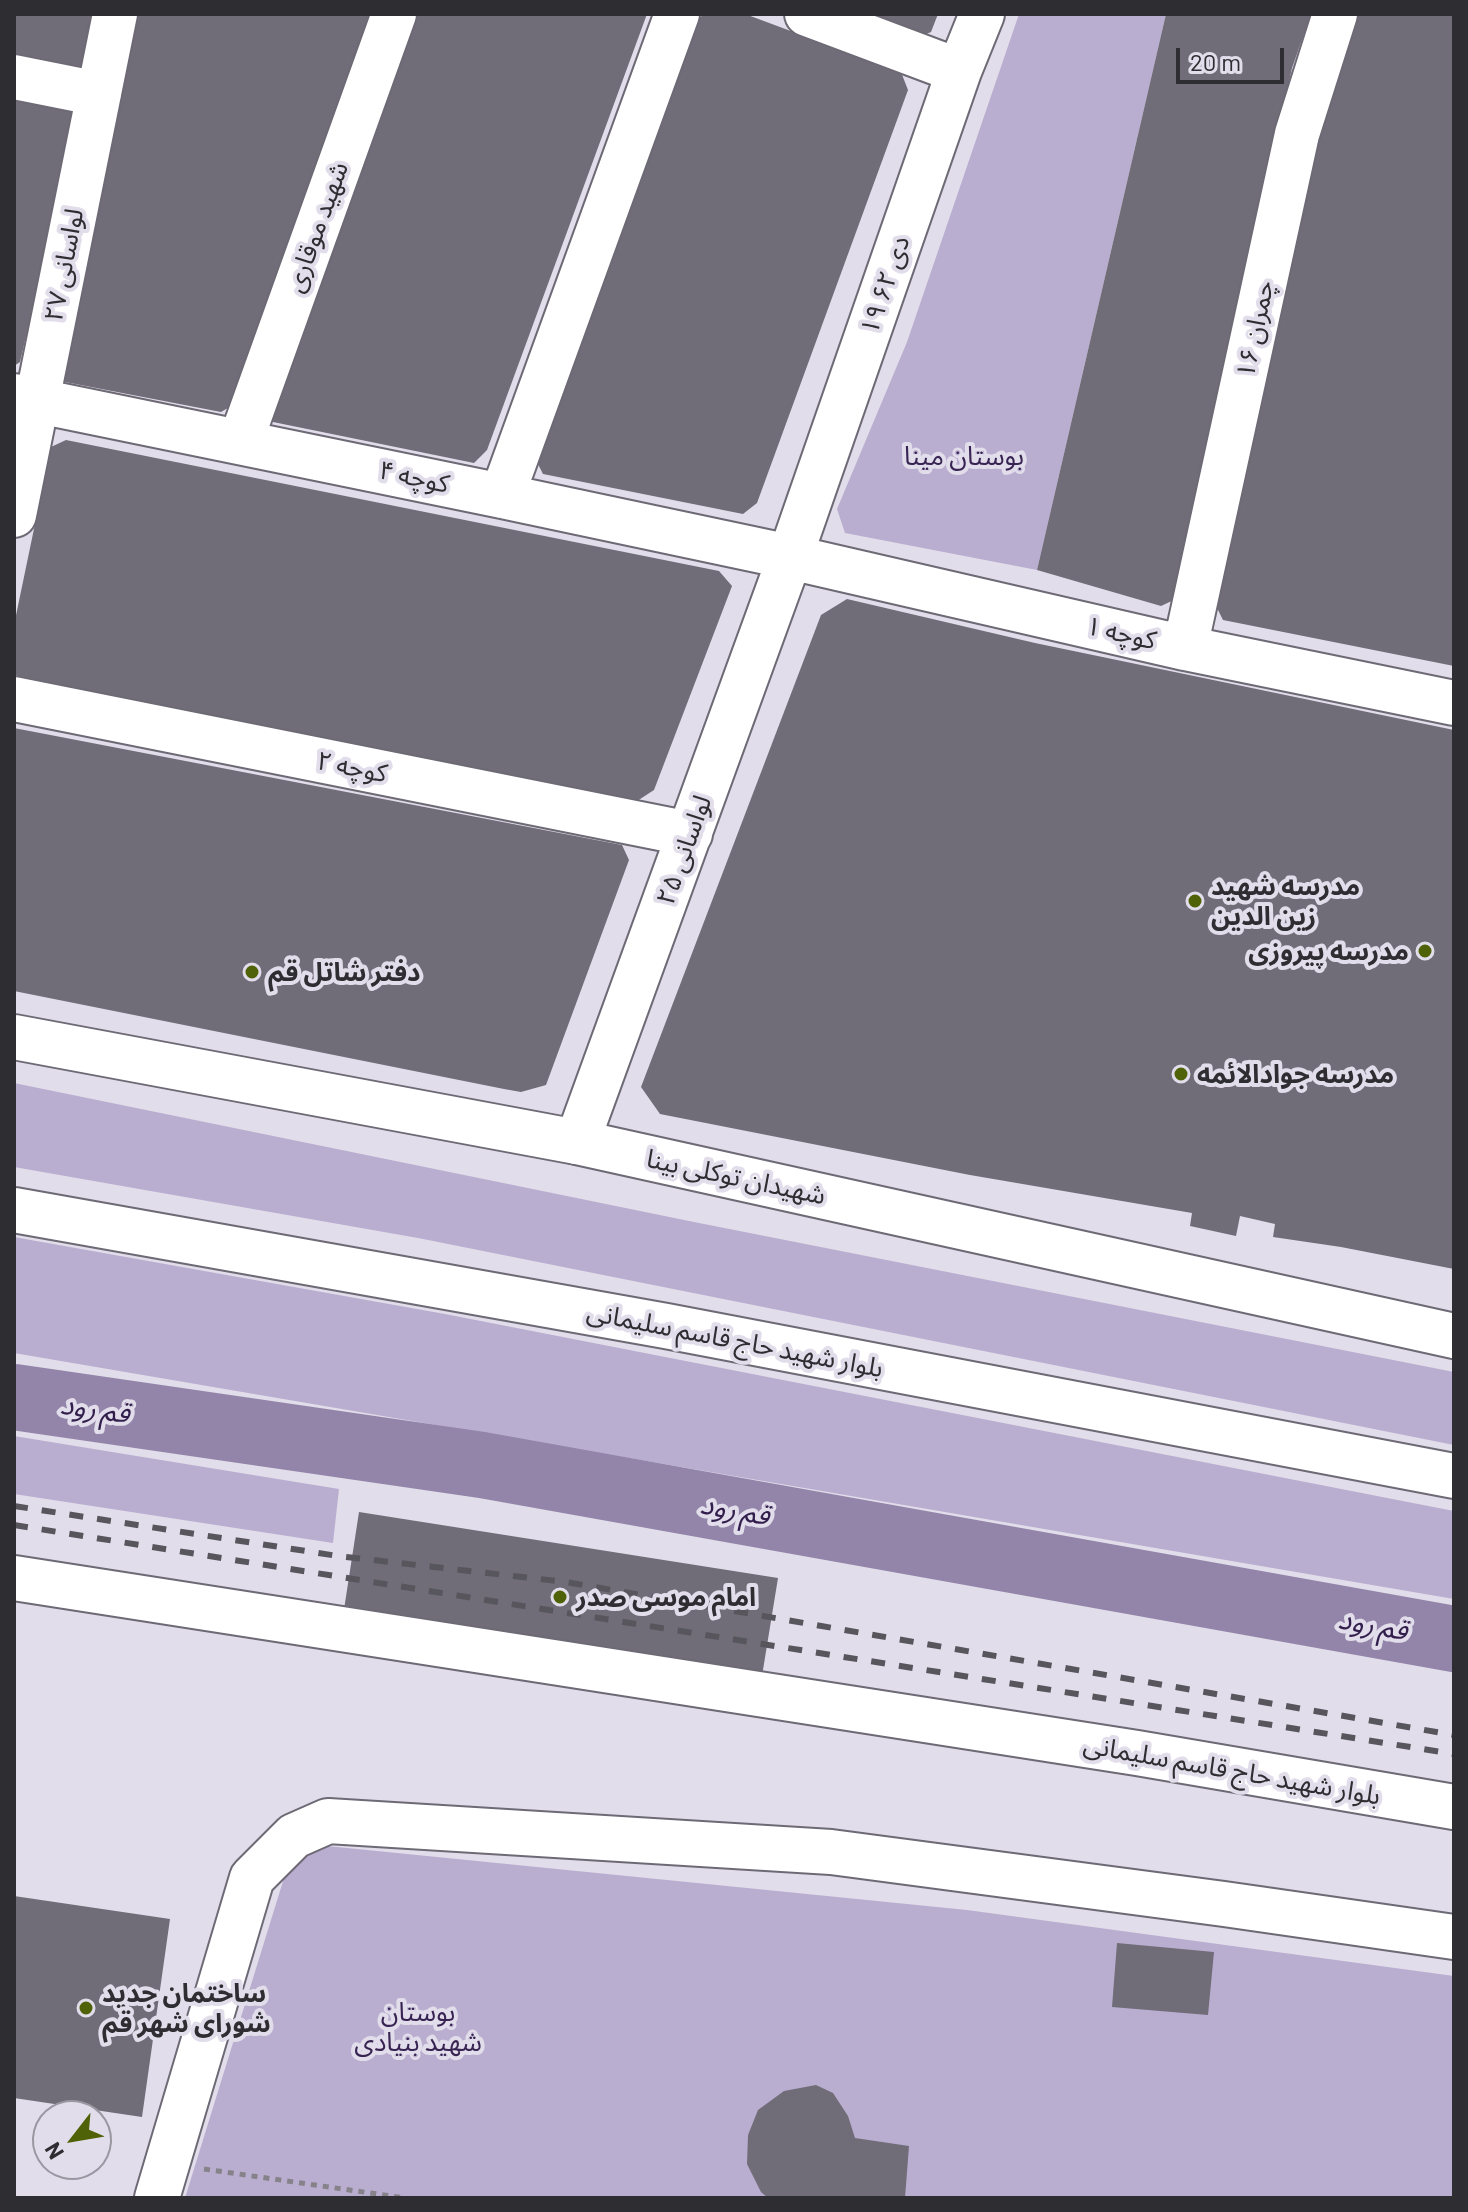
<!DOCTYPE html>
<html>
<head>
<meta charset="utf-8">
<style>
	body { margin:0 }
	#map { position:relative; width:1468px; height:2212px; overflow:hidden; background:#e2ddea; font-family:Barlow,sans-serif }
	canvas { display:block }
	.frame { position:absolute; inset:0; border:16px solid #2e2d32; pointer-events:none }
	.north { position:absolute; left:32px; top:2100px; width:80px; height:80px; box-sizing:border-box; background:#e2ddea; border:2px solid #9a97a0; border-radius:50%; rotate:239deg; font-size:22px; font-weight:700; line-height:32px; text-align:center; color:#2e2d32 }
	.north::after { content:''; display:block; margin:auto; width:28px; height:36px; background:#506207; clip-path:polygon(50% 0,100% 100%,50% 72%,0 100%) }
	.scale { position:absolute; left:1176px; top:48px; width:108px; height:36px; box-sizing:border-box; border:4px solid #2e2d32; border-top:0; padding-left:10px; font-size:24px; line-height:28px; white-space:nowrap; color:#2e2d32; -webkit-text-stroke:6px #e2ddea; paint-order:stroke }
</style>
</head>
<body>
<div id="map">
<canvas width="1468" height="2212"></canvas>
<div class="frame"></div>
<div class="north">N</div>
<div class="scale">20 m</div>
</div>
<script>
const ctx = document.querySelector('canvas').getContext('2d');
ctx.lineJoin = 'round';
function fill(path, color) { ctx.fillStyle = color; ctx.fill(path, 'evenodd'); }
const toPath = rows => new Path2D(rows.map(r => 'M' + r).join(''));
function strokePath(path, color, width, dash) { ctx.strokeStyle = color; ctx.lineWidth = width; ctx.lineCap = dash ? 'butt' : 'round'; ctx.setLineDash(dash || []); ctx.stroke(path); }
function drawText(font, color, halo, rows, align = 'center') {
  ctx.font = font + ' Barlow,"Noto Sans Arabic",sans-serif'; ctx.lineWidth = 8; ctx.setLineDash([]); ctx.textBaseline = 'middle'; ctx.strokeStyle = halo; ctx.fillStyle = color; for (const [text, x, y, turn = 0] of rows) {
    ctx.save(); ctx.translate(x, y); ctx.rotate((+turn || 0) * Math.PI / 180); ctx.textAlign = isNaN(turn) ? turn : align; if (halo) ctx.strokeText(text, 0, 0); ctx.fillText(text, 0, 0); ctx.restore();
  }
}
const green = toPath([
	[1019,14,1166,14,1037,570,845,533,837,509,907,342],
	[14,1083,694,1222,1454,1372,1454,1445,418,1238,14,1167],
	[14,1237,445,1314,1454,1511,1454,1599,14,1353],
	[14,1436,339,1489,333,1543,14,1494],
	[327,1846,967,1910,1454,1976,1454,2198,185,2198,284,1878,302,1856]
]);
const river = toPath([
	[14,1397,482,1465,1454,1639]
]);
const building = toPath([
	[14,14,98,14,91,56,76,70,14,57],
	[132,14,371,14,233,405,221,412,60,381],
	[409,14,647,14,487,450,474,463,273,422,268,409],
	[706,14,745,14,901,72,908,90,757,503,743,514,543,474,536,460,700,17],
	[855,14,938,14,931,32,915,39],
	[1166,14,1311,14,1292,68,1178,598,1161,606,1037,570],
	[1347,14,1454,14,1454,666,1223,620,1214,602,1256,400],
	[14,97,79,110,20,362,14,366],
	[66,440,719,571,732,586,654,790,634,803,14,675,14,625,51,447],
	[847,599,1035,643,1454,730,1454,1269,1341,1247,1273,1237,1275,1224,1240,1216,1236,1236,1190,1226,1192,1213,970,1175,660,1114,641,1087,821,615],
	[14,728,622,845,629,860,546,1085,521,1092,504,1089,14,991],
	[359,1512,778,1578,761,1682,343,1616],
	[14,1896,170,1919,142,2117,14,2098],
	[1117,1943,1214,1952,1208,2015,1112,2007],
	[816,2085,833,2093,848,2116,855,2138,909,2146,905,2198,768,2198,761,2192,747,2164,748,2135,758,2110,784,2091]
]);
const path = toPath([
	[204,2169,405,2198]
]);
const minor = toPath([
	[807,14,959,71],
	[14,77,99,94],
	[14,396,502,496,790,557,1185,648,1454,703],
	[241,440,394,14],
	[502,496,677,14],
	[14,515,115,14],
	[1185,648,1297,134,1335,14],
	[14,699,690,834],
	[577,1142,790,557,959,71,982,14],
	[157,2198,252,1878,294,1836,328,1821,831,1852,1224,1904,1454,1937]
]);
const major = toPath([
	[14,1037,577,1142,1454,1336],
	[14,1210,666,1326,1454,1476],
	[14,1578,1137,1753,1454,1807]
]);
const rail = toPath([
	[14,1506,338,1556,566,1582,1454,1735],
	[14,1525,1454,1754]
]);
const markers = [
	[1195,901,8,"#506207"],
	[1425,951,8,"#506207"],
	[252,972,8,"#506207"],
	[1181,1074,8,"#506207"],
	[560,1597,8,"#506207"],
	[86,2008,8,"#506207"]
];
const streetNames = [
	["شهید موقاری",317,227,-70],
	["لواسانی ۲۷",64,265,-79],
	["۱۹ دی ۶۲",885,285,-71],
	["چمران ۱۶",1255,329,-78],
	["کوچه ۴",414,477,12],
	["کوچه ۱",1121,633,13],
	["کوچه ۲",352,767,11],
	["لواسانی ۲۵",684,850,-70],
	["شهیدان توکلی بینا",736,1177,12],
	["بلوار شهید حاج قاسم سلیمانی",735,1340,11],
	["بلوار شهید حاج قاسم سلیمانی",1232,1770,10]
];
const parkNames = [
	["بوستان مینا",964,456],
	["بوستان",418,2012],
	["شهید بنیادی",418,2042]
];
const poiNames = [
	["مدرسه شهید",1211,886],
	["زین الدین",1211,916],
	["مدرسه پیروزی",1409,951,"right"],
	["دفتر شاتل قم",268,972],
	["مدرسه جوادالائمه",1197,1074],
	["امام موسی صدر",576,1597],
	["ساختمان جدید",102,1993],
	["شورای شهر قم",102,2023]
];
const waterNames = [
	["قم رود",95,1409,8],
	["قم رود",735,1510,10],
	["قم رود",1373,1625,10]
];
fill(green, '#baaed0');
strokePath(river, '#9285a9', 66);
fill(building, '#706c78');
strokePath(minor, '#6d6a75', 48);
strokePath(major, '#6d6a75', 48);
strokePath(path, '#85828a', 5, [6, 6]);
strokePath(minor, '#fff', 44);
strokePath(major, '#fff', 44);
strokePath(rail, '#58565d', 6, [14, 14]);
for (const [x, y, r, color] of markers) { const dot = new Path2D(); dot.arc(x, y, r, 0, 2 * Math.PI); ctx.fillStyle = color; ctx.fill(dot); strokePath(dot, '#e2ddea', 3); }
drawText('26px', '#2e2d32', '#e2ddea', streetNames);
drawText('26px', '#382453', '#e2ddea', parkNames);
drawText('bold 26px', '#2e2d32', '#e2ddea', poiNames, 'left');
drawText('italic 28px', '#321e4c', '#e2ddea', waterNames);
</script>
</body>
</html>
